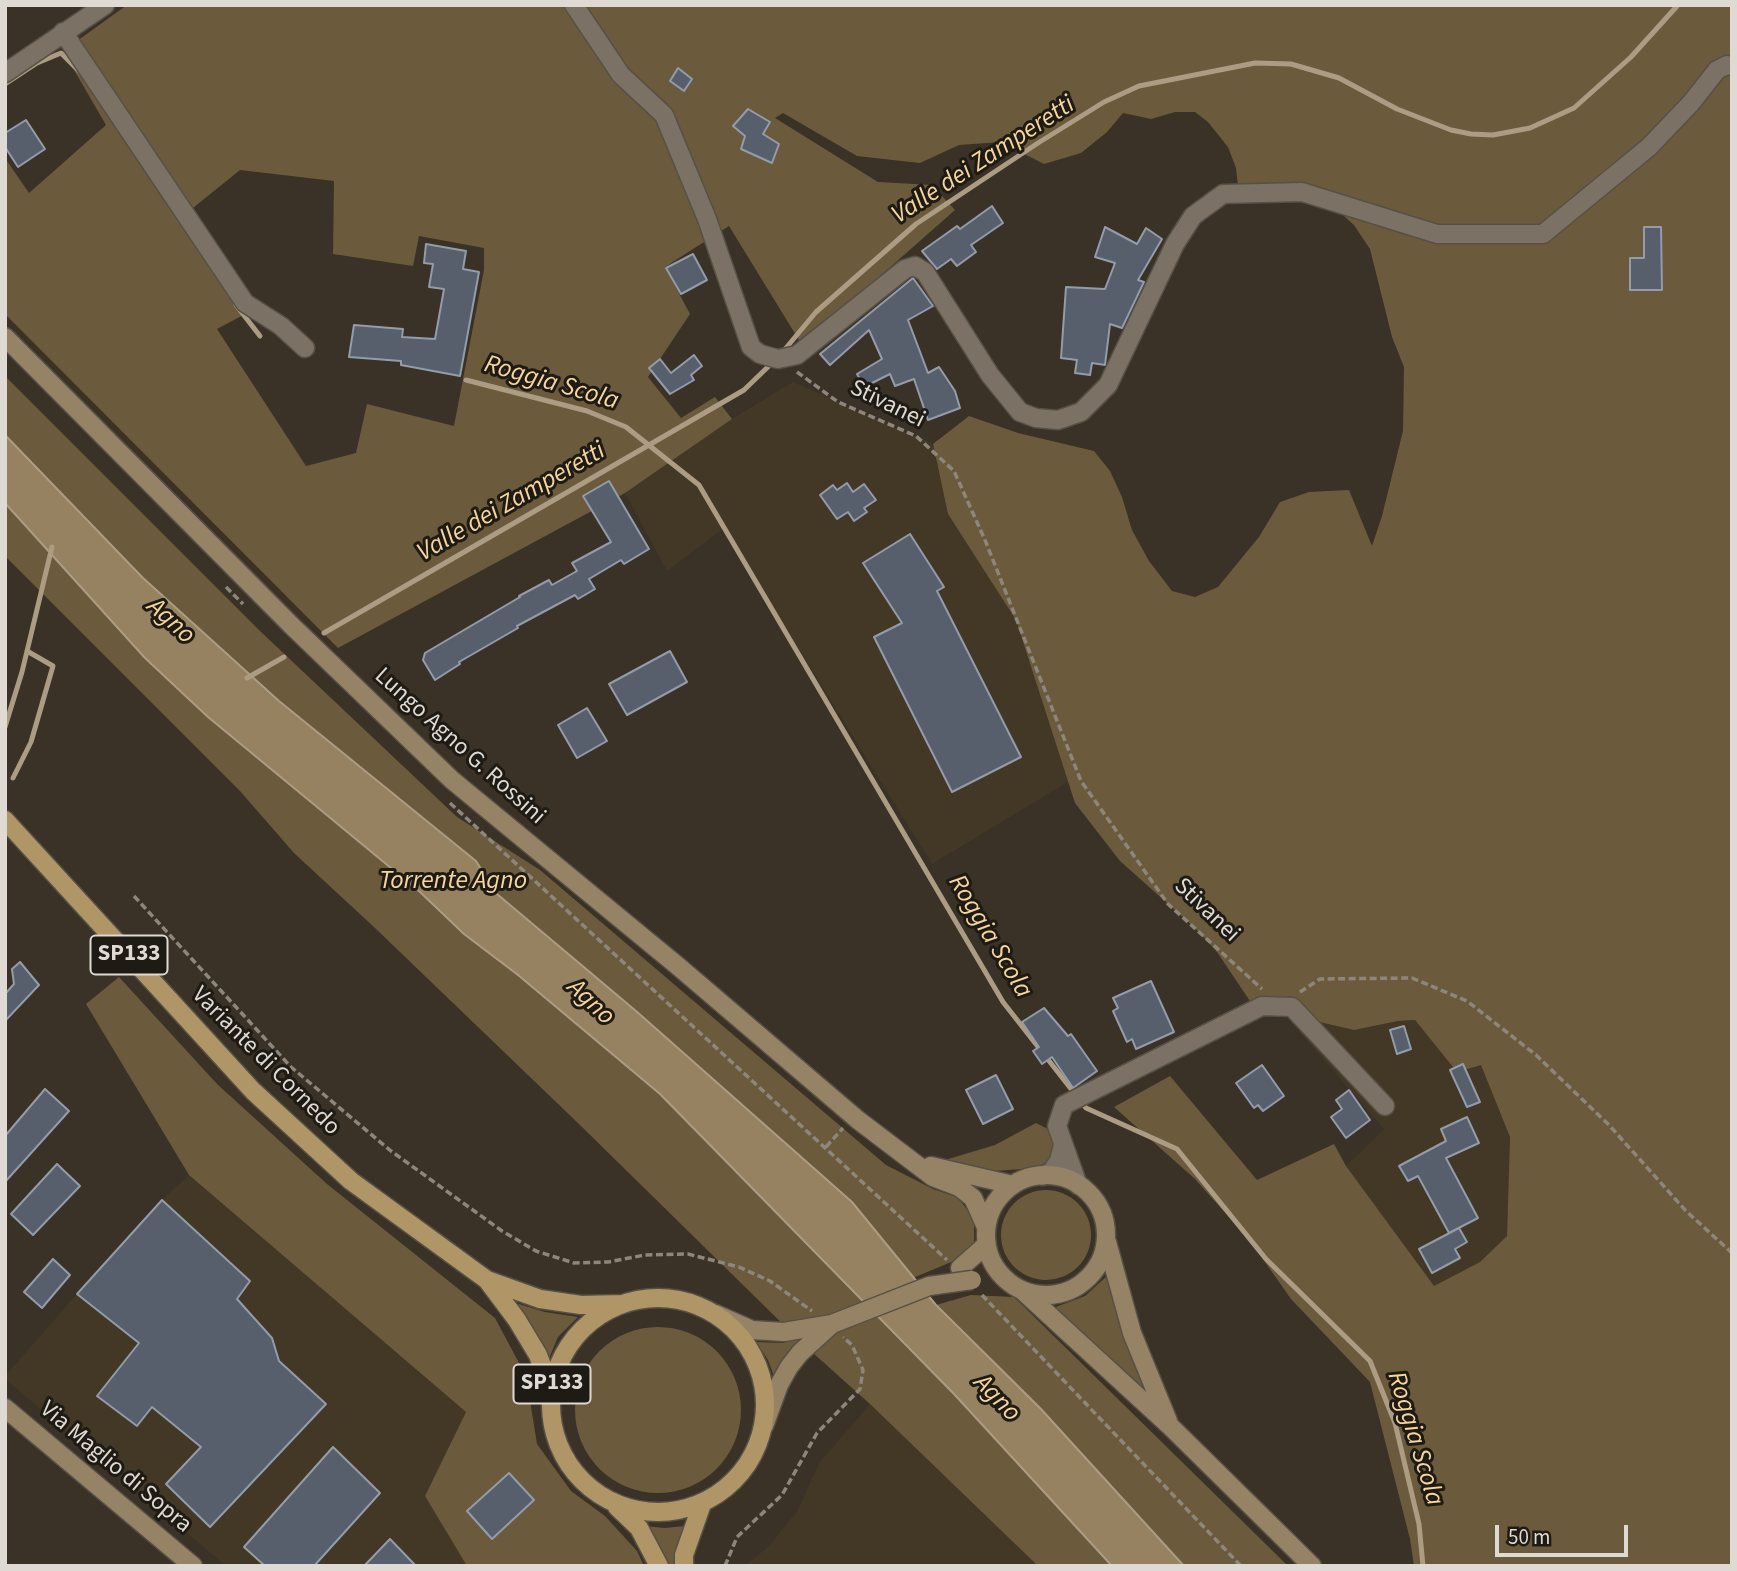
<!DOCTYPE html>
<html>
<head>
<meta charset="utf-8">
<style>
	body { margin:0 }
	#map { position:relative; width:1737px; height:1571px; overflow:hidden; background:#3a3226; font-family:"Source Sans 3",sans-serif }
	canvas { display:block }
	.frame { position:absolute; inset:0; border:7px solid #dfdad3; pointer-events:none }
	.scale { position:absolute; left:1495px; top:1525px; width:133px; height:32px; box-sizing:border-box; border:4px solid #dfdad3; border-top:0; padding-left:9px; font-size:21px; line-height:24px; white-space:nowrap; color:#dfdad3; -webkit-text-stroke:5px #1e1b15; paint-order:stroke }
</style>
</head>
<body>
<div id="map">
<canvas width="1737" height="1571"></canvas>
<div class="frame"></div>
<div class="scale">50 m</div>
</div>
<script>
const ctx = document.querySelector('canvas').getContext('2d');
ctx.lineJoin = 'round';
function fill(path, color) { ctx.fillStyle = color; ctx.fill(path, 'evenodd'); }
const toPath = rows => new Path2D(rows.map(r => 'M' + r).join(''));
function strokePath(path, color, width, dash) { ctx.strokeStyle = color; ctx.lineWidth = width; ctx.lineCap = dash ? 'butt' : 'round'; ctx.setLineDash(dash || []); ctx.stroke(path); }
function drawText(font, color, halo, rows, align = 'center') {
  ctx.font = font + ' "Source Sans 3",sans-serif'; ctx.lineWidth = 6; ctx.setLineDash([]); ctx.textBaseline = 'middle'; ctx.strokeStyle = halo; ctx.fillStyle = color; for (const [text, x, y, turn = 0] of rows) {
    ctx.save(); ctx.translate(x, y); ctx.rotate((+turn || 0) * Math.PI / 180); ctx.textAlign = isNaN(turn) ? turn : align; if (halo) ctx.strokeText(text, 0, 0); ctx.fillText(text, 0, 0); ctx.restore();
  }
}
const built = toPath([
	[793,382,932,443,948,514,1016,620,1068,782,932,864,724,528,667,571,625,493,732,419],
	[1284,1014,1354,1030,1398,1021,1415,1020,1457,1072,1481,1064,1510,1137,1507,1236,1480,1262,1433,1287,1346,1166,1384,1129],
	[189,1175,466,1412,425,1496,467,1566,226,1566,5,1379,5,1376,77,1294,162,1200],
	[870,1404,1038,1566,745,1566,769,1546,798,1510,819,1463]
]);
const green = toPath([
	[127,5,1732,5,1732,1566,1414,1566,1410,1539,1370,1382,1291,1299,1251,1242,1195,1179,1114,1107,1170,1076,1257,1180,1334,1144,1346,1166,1434,1286,1480,1262,1507,1236,1510,1137,1481,1065,1457,1072,1415,1020,1398,1021,1354,1030,1254,1007,1217,952,1194,927,1120,861,1075,803,1016,620,948,514,933,444,969,416,1018,433,1094,451,1110,471,1122,497,1132,530,1149,561,1172,591,1195,597,1218,587,1259,537,1280,502,1309,492,1349,490,1372,546,1382,516,1403,431,1404,367,1392,337,1370,249,1354,225,1328,202,1238,186,1236,168,1228,147,1208,122,1195,112,1175,112,1151,119,1123,113,1107,132,1081,153,1044,164,1001,142,959,145,920,163,857,156,783,113,775,118,878,182,932,185,955,210,802,345,729,226,665,267,690,314,648,377,681,418,715,397,732,419,625,493,338,648,5,314,5,158,29,193,106,125,63,51],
	[240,170,334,181,333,254,413,266,419,236,484,248,484,270,454,426,367,404,356,453,306,466,217,329,247,313,183,216],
	[5,376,260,631,457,817,540,870,886,1165,933,1189,957,1197,974,1218,974,1242,956,1260,913,1278,852,1202,636,1011,497,893,476,860,279,701,143,578,5,435],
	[5,503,145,658,208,717,420,892,464,934,518,975,660,1094,954,1394,1112,1566,1038,1566,870,1404,803,1344,775,1379,768,1360,756,1342,783,1343,797,1338,581,1126,375,928,294,853,240,791,5,556],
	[119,977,217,1084,327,1184,495,1318,526,1376,537,1444,571,1491,605,1516,637,1551,644,1566,467,1566,425,1496,466,1412,189,1175,86,1004],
	[1036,1123,1048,1129,1054,1138,1055,1151,1050,1161,1035,1168,994,1171,945,1160,995,1145],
	'1001 1235a45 45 0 1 1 90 0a45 45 0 1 1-90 0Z',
	[1107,1276,1118,1319,1151,1403,1053,1308,1085,1296],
	[971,1295,1014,1297,1288,1566,1184,1566,1040,1408,936,1305],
	[509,1301,545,1312,578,1317,558,1337,547,1363,534,1330],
	'575 1410a83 83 0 1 1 166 0a83 83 0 1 1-166 0Z',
	[644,1526,665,1528,685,1526,677,1547,675,1566,667,1566,661,1550]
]);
const water = toPath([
	[5,435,143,578,279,701,476,861,497,894,636,1011,852,1202,936,1305,1040,1408,1184,1566,1112,1566,954,1394,660,1094,518,975,464,934,420,892,208,717,145,658,5,503,5,435]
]);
const stream = toPath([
	[5,84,37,63,61,53,81,73],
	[236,305,260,336],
	[781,354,816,312,916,224,1038,143,1104,102,1139,86,1255,63,1291,64,1339,78,1397,109,1451,130,1471,134,1493,135,1530,128,1574,108,1631,57,1678,5],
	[466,380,587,411,626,427,699,485,1003,1002,1086,1108,1177,1149,1266,1259,1370,1361,1395,1423,1419,1524,1423,1566],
	[324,633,744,390,774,361],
	[247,678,284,657],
	[5,727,22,672,52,547],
	[13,778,31,742,53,666,27,651]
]);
const building = toPath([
	[678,68,692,79,684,91,670,81,678,68],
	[748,109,770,122,763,134,779,144,772,163,741,149,745,136,733,126,748,109],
	[26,120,45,149,18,167,5,147,5,133,26,120],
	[992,206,1003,223,971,245,976,252,957,266,951,259,937,269,922,251,957,226,960,229,992,206],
	[1105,227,1137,244,1146,228,1162,239,1138,280,1144,282,1122,328,1110,324,1105,365,1092,363,1090,375,1075,373,1077,360,1061,358,1066,287,1105,289,1115,263,1095,257,1105,227],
	[1644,227,1661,227,1662,290,1630,290,1630,258,1644,258,1644,227],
	[426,244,466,251,463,269,479,272,460,376,401,365,401,361,349,357,354,325,403,329,402,337,435,339,444,289,429,287,433,264,424,263,426,244],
	[693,254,707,280,681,294,666,268,693,254],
	[913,278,933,306,908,320,928,373,939,367,955,391,960,408,928,420,914,379,895,386,890,374,864,387,857,374,882,359,869,330,830,365,820,354,913,278],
	[694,355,702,366,691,375,694,380,670,394,649,368,660,359,671,373,694,355],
	[609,481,649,549,624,564,621,560,589,579,595,589,578,599,575,595,517,626,518,628,459,662,460,664,435,680,423,660,425,653,520,597,519,596,549,580,552,585,577,571,572,563,611,542,583,496,609,481],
	[847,483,853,492,864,484,876,500,864,508,867,512,854,521,848,512,837,519,820,495,833,485,837,490,847,483],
	[910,534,944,587,937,591,1021,757,952,792,874,637,902,623,863,563,910,534],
	[670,651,687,682,627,715,609,684,670,651],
	[587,708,607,741,577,758,558,725,587,708],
	[20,962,39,985,5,1021,5,994,14,984,12,969,20,962],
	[1151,981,1174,1032,1136,1049,1132,1039,1127,1042,1113,1011,1118,1008,1113,998,1151,981],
	[1044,1008,1068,1036,1071,1034,1097,1071,1073,1088,1052,1057,1042,1064,1033,1051,1039,1047,1022,1022,1044,1008],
	[1404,1026,1411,1049,1397,1054,1390,1030,1404,1026],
	[1463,1064,1480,1102,1467,1107,1450,1070,1463,1064],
	[1262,1065,1284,1096,1263,1111,1258,1105,1254,1108,1236,1083,1262,1065],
	[996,1075,1013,1109,983,1124,966,1090,996,1075],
	[45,1089,69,1111,5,1182,5,1136,45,1089],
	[1349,1090,1370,1120,1346,1138,1331,1117,1342,1109,1336,1100,1349,1090],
	[1467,1117,1479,1143,1446,1158,1478,1218,1449,1233,1418,1176,1408,1181,1399,1166,1446,1141,1441,1129,1467,1117],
	[57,1164,80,1186,33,1235,11,1214,57,1164],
	[162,1200,250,1281,237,1299,272,1338,279,1361,326,1404,210,1527,166,1484,201,1447,152,1407,137,1426,97,1396,139,1343,77,1294,162,1200],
	[1459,1228,1467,1242,1455,1249,1460,1258,1432,1273,1419,1249,1459,1228],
	[53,1259,70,1275,42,1308,24,1292,53,1259],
	[333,1447,380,1493,314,1566,265,1566,244,1547,333,1447],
	[509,1473,534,1500,492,1539,467,1511,509,1473],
	[390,1539,416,1566,364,1566,390,1539]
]);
const path = toPath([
	[797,372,838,402,916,436,954,471,985,540,1081,781,1168,904,1262,989],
	[226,587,243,604],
	[450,803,947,1260],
	[134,896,291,1067,391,1151,502,1231,536,1251,574,1263,608,1262,645,1255,688,1254,739,1267,770,1281,812,1311],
	[1300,992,1320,979,1412,978,1467,1001,1536,1055,1609,1125,1686,1211,1732,1253],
	[826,1147,843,1128],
	[982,1295,1241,1566],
	[725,1566,737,1537,782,1495,817,1433,860,1389,863,1370,852,1345,843,1337]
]);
const street = toPath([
	[574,5,621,75,664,115,707,219,751,347,760,354,778,359,797,355,905,269,915,266,925,272,990,375,1020,412,1036,418,1058,420,1081,412,1108,385,1175,244,1193,216,1223,194,1302,192,1437,234,1543,234,1649,147,1691,103,1717,70,1727,65,1732,66],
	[63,32,245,303,281,326,305,348],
	[5,73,105,5],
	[1043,1176,1052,1171,1059,1161,1063,1144],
	[1078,1185,1057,1126,1064,1105,1262,1006,1292,1007,1385,1106]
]);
const secondary = toPath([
	[5,337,291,625,452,780,679,967,858,1120,933,1177,959,1187,973,1198,986,1227],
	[931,1166,1013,1185],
	'986 1235a60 60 0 1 1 120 0a60 60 0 1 1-120 0Z',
	[1107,1242,1132,1333,1168,1421],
	[960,1268,986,1245],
	[1023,1291,1171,1427,1312,1566],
	[716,1314,752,1330,784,1332,832,1324,929,1286],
	[5,1408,193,1566],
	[764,1426,779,1385,789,1367,800,1353,832,1324]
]);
const primary = toPath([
	[5,820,253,1091,351,1181,487,1280,540,1299,581,1305,622,1304],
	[487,1280,517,1320,538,1355,551,1390],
	'551 1405a107 107 0 1 1 214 0a107 107 0 1 1-214 0Z',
	[617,1507,639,1528,659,1566],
	[684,1566,684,1555,702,1504]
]);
const secondaryBridge = toPath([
	[929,1286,972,1280]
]);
const shields = [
	[129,955,77],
	[552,1384,77]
];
const shieldNames = [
	["SP133",129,955],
	["SP133",552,1384]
];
const streetNames = [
	["Stivanei",887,405,26],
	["Lungo Agno G. Rossini",459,747,42],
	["Stivanei",1206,911,44],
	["Variante di Cornedo",265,1062,45],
	["Via Maglio di Sopra",115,1468,40]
];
const waterNames = [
	["Valle dei Zamperetti",984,161,-33],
	["Roggia Scola",551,384,16],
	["Valle dei Zamperetti",512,503,-30],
	["Agno",170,622,42],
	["Torrente Agno",453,882],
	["Roggia Scola",989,937,59],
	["Agno",590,1003,43],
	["Agno",996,1399,46],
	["Roggia Scola",1414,1439,73]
];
fill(built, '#433826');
fill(green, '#6c5a3d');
fill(water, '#968261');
strokePath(water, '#ac9c83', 2);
strokePath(stream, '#ac9c83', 5);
fill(building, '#575f6c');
strokePath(building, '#939caa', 2);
strokePath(street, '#565046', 21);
strokePath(secondary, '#565046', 21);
strokePath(primary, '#565046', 21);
strokePath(path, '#8d867d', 3.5, [7, 3.5]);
strokePath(street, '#7b7265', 18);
strokePath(secondary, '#968366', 18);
strokePath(primary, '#b09567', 18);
strokePath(secondaryBridge, '#565046', 21, []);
strokePath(secondaryBridge, '#968366', 18);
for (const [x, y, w] of shields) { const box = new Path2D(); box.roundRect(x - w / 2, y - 19.5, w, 39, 5); ctx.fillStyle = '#1e1b15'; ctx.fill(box); strokePath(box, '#dfdad3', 2); }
drawText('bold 23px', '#dfdad3', null, shieldNames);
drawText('24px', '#dfdad3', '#1e1b15', streetNames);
drawText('italic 26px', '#f8d59c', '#1e1b15', waterNames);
</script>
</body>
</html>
